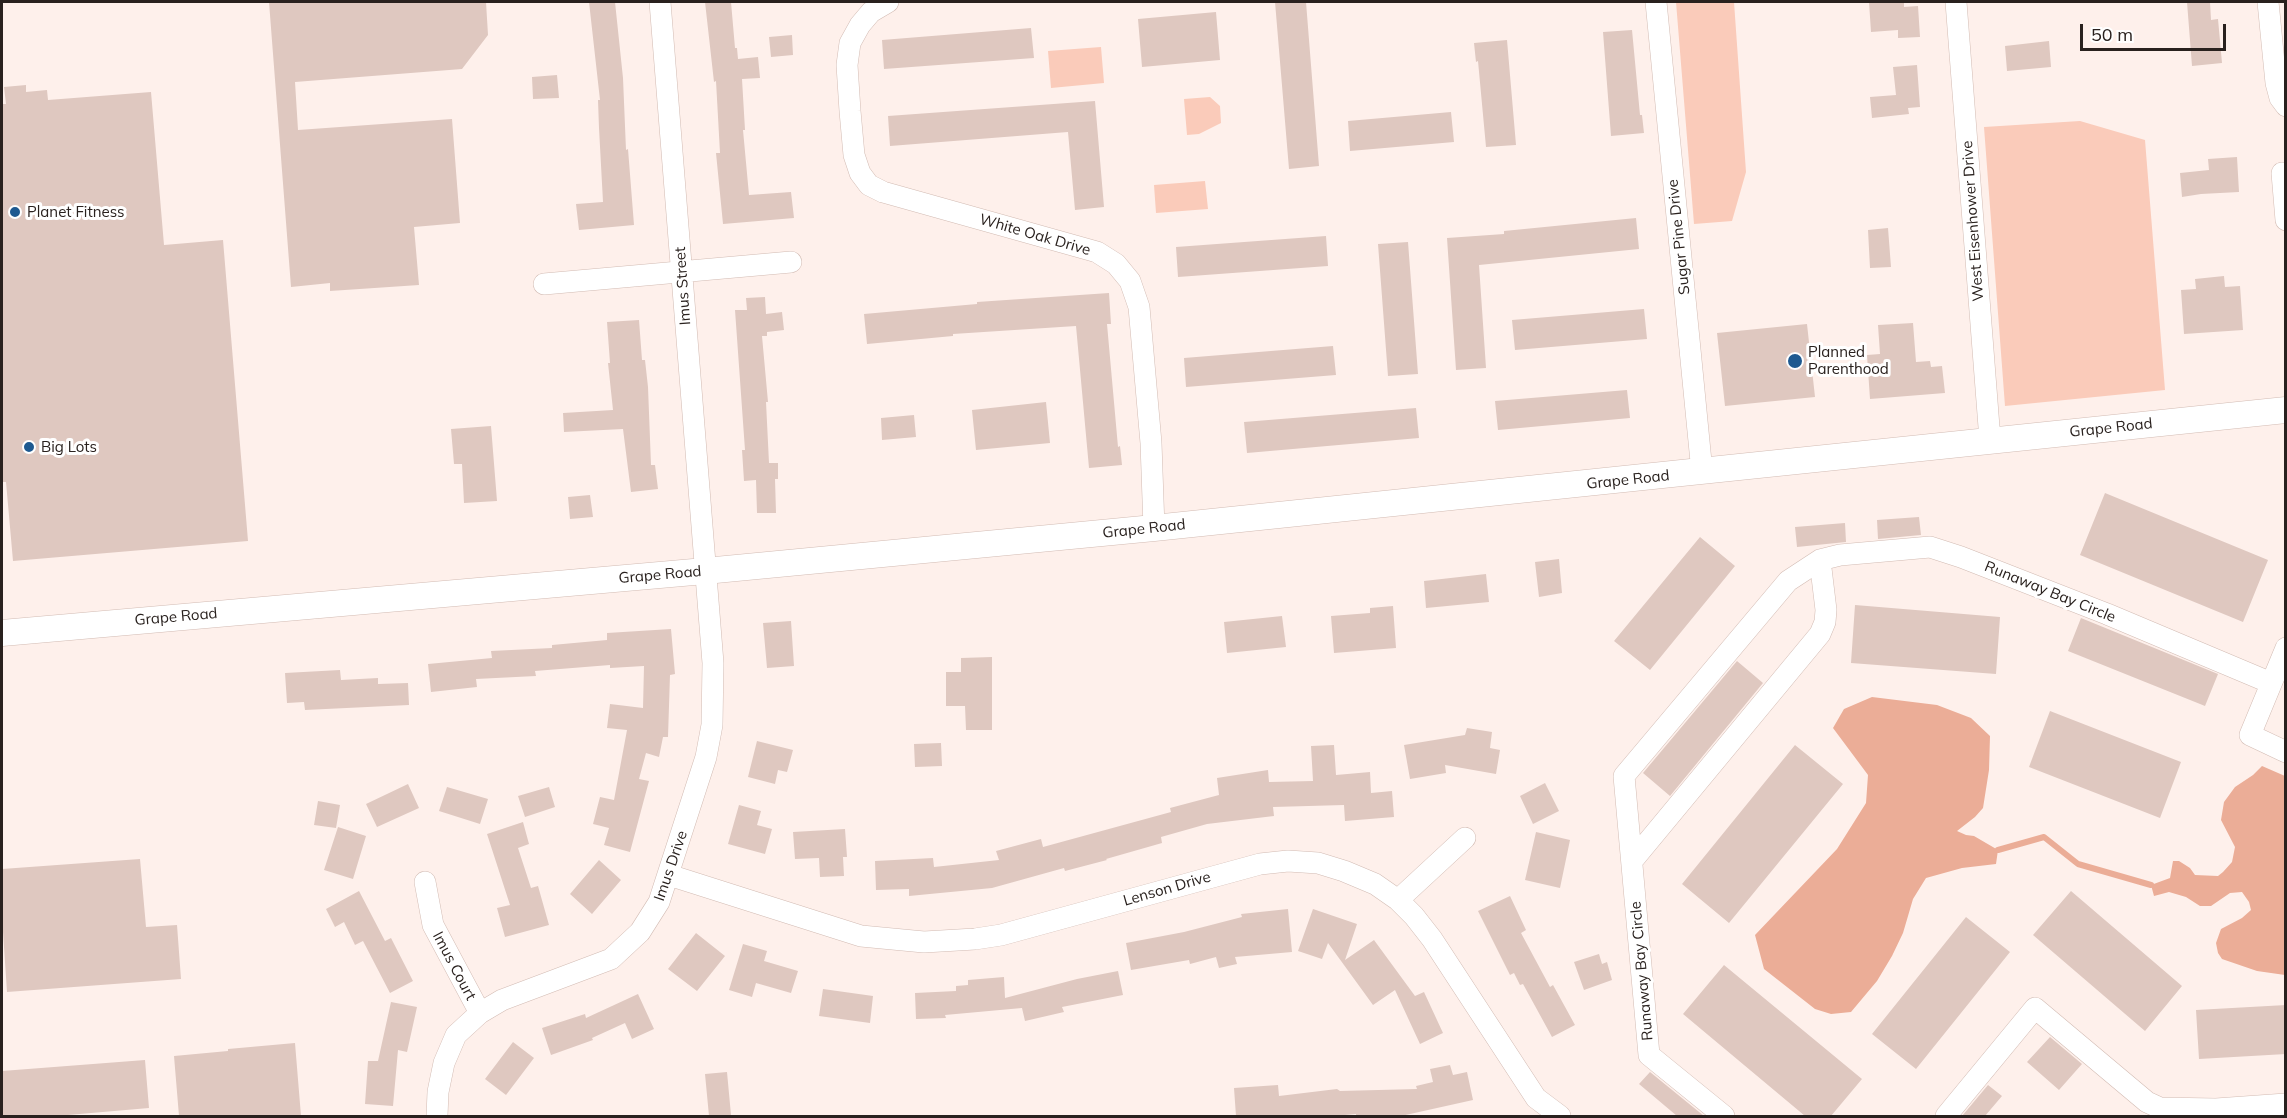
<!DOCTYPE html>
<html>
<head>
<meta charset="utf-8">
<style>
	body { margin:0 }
	#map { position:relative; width:2287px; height:1118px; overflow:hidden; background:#fef0eb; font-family:Mulish,sans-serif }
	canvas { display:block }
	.frame { position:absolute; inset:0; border:3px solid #29211e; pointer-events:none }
	.scale { position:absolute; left:2080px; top:24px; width:146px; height:27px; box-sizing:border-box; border:3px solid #29211e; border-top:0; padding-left:8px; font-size:18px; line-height:21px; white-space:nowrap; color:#29211e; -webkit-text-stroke:4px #fff; paint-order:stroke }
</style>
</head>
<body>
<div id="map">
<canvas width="2287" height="1118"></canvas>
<div class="frame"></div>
<div class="scale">50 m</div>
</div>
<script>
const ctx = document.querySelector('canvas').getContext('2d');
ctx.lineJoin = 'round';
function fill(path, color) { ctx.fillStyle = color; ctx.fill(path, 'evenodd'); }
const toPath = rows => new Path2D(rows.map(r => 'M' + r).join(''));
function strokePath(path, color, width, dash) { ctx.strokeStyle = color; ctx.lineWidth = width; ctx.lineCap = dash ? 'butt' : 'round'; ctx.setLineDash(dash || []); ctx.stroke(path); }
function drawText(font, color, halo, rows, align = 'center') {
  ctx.font = font + ' Mulish,sans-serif'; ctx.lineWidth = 6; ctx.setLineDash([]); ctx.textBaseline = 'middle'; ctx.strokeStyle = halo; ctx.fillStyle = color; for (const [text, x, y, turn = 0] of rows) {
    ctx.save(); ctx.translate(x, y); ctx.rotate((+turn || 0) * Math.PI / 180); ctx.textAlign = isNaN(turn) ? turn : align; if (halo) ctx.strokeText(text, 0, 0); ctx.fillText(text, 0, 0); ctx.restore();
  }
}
const green = toPath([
	[1676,2,1734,2,1746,172,1732,221,1694,224],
	[1101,47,1104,83,1051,88,1048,51],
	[1210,97,1220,106,1221,123,1199,134,1187,135,1184,99],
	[2080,121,2145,140,2165,390,2005,406,1984,127],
	[1205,181,1208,209,1156,213,1154,185]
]);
const water = toPath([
	[1872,697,1937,705,1971,718,1990,736,1989,770,1983,808,1975,817,1957,831,1966,835,1974,836,1998,850,1996,864,1962,868,1926,878,1913,899,1903,933,1892,956,1877,981,1851,1012,1831,1014,1815,1009,1764,969,1755,935,1837,849,1866,803,1868,775,1833,728,1844,709],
	[2262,766,2285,776,2285,975,2257,971,2222,959,2218,953,2216,943,2221,929,2242,918,2251,910,2249,902,2242,892,2230,893,2211,906,2200,906,2186,897,2169,892,2154,896,2151,885,2170,878,2173,861,2179,861,2190,868,2195,875,2218,876,2223,872,2232,862,2235,847,2221,820,2224,802,2235,787,2253,775]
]);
const stream = toPath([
	[1998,850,2044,837,2078,864,2151,885]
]);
const building = toPath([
	[269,2,486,2,488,35,462,69,295,82,298,130,452,119,460,223,414,227,419,285,330,291,330,283,291,287],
	[589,2,615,2,623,78,626,150,628,149,634,225,579,230,576,204,603,202,599,128,598,100,600,100],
	[705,2,731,2,735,48,737,48,738,59,758,57,760,78,742,79,745,130,743,130,749,195,791,192,794,218,723,224,716,153,720,153,716,81,714,82],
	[1275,2,1306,2,1319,166,1289,169],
	[1869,2,1904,2,1904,7,1918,6,1920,37,1898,38,1898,30,1871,32],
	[2187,2,2210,2,2211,20,2218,19,2222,63,2192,66],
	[1216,12,1220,60,1142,67,1138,19],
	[1031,28,1034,58,884,69,882,40],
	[1632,30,1640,115,1642,115,1644,133,1611,136,1603,32],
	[792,35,793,55,771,57,769,37],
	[1507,40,1516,145,1486,147,1478,61,1476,62,1474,43],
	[2049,41,2051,67,2007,71,2005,46],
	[1917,65,1920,107,1908,108,1909,114,1872,118,1870,97,1896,95,1893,67],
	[557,75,559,98,533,99,532,77],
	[26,85,26,92,47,90,48,100,151,92,164,245,223,240,248,541,13,561,6,482,2,482,2,104,6,104,4,87],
	[1095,101,1104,207,1075,210,1068,132,890,146,888,116],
	[1451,112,1454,142,1350,151,1348,121],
	[2237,157,2239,192,2201,194,2182,197,2180,173,2209,170,2208,159],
	[1636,218,1639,249,1479,265,1486,368,1456,370,1447,238,1504,234,1504,231],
	[1888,228,1891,267,1870,268,1868,230],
	[1326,236,1328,266,1178,277,1176,247],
	[1408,242,1418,374,1388,376,1378,244],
	[2224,276,2225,287,2240,286,2243,330,2184,334,2181,290,2196,289,2195,279],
	[1109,293,1111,324,1107,324,1118,447,1120,446,1122,465,1089,468,1076,326,953,334,953,336,867,344,864,314,977,304,977,302],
	[765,297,766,314,782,312,784,330,767,332,767,336,762,336,768,402,766,402,769,463,778,463,778,479,775,479,776,513,757,513,756,480,744,481,742,450,745,450,735,310,747,310,746,298],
	[1644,309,1647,339,1515,350,1512,320],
	[639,320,642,360,645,360,648,387,651,465,655,465,658,489,631,492,623,429,564,432,563,413,613,410,608,363,610,363,607,322],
	[1913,323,1916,362,1930,361,1931,367,1942,366,1945,393,1870,399,1867,355,1880,354,1878,325],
	[1807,324,1815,397,1725,406,1717,333],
	[1333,346,1336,375,1186,387,1184,358],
	[1627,390,1630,418,1498,430,1495,401],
	[1046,402,1050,443,976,450,972,410],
	[1416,408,1419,438,1247,453,1244,422],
	[914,415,916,437,882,440,881,418],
	[491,426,497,501,464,503,462,464,454,464,451,429],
	[2105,493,2268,560,2243,622,2080,555],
	[590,495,593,517,570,519,568,497],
	[1919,517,1921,535,1878,539,1877,520],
	[1845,523,1846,542,1797,547,1795,527],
	[1700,537,1735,566,1650,670,1614,641],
	[1559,559,1562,593,1539,597,1535,562],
	[1486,574,1489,602,1426,608,1424,581],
	[1855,605,2000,617,1996,674,1851,663],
	[1393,606,1396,648,1334,653,1331,616,1370,613,1370,608],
	[1282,616,1286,647,1227,653,1224,622],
	[2081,618,2218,674,2205,706,2068,651],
	[791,621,794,666,767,668,763,623],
	[671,629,675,674,670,675,668,737,663,737,659,757,646,753,639,779,649,781,630,852,604,845,609,828,593,824,600,797,614,800,627,730,607,728,610,704,643,708,644,666,610,668,610,665,535,671,536,676,476,679,477,687,431,692,428,664,492,658,491,651,552,648,552,645,607,640,607,633],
	[992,657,992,730,966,730,965,706,946,706,946,672,961,672,961,658],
	[1737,661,1763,683,1670,796,1643,773],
	[340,670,341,680,378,678,378,684,408,683,409,705,305,710,304,702,287,703,285,673],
	[2050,711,2181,762,2160,818,2029,767],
	[1467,728,1492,732,1490,748,1500,750,1496,774,1445,765,1446,773,1410,779,1404,745,1465,735],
	[757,741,793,750,787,772,778,770,775,784,748,777],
	[941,743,942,766,915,767,914,744],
	[1334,745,1336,775,1370,772,1371,793,1392,791,1394,817,1345,821,1344,805,1273,807,1274,816,1207,824,1161,837,1162,843,1106,859,1107,860,1065,871,1064,868,992,888,909,896,909,889,876,890,875,861,933,858,934,867,999,860,996,851,1041,839,1043,847,1171,812,1170,808,1219,795,1217,778,1268,770,1269,782,1313,781,1311,746],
	[1795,745,1843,784,1729,923,1682,884],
	[1545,783,1559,811,1533,824,1520,796],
	[408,784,419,808,377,827,366,804],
	[447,787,488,799,480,824,439,811],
	[549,787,555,807,525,817,518,796],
	[318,801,340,805,336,828,314,825],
	[739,805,761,811,757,825,772,829,765,854,728,844],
	[523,822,529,844,518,848,531,888,538,886,549,925,505,937,497,908,510,905,487,834],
	[338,827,366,836,353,879,324,870],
	[845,829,847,857,843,857,844,876,820,877,819,858,795,859,793,832],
	[1536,832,1570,840,1560,888,1525,880],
	[140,859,146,927,177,925,181,979,7,992,2,917,2,869],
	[599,860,621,880,592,914,570,894],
	[359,891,385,941,391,938,413,981,390,993,363,941,355,945,344,922,335,927,326,909],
	[2071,891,2182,986,2145,1031,2033,935],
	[1510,896,1526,930,1521,933,1550,987,1553,985,1575,1025,1552,1037,1523,984,1520,985,1514,973,1510,975,1478,911],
	[1288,909,1292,952,1235,957,1237,964,1219,968,1216,957,1190,964,1189,960,1131,970,1126,943,1184,932,1242,917,1241,914],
	[1313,909,1357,924,1345,960,1374,940,1415,996,1424,992,1443,1033,1420,1044,1395,990,1373,1005,1328,943,1322,959,1298,951],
	[1966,917,2010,952,1916,1069,1872,1034],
	[696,933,725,956,697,991,668,969],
	[743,944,767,951,764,961,798,971,791,993,756,983,752,997,729,990],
	[1599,954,1602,964,1607,962,1612,980,1584,990,1574,962],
	[1724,965,1862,1079,1831,1116,1805,1116,1683,1014],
	[1118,971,1123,995,1062,1007,1064,1012,1025,1021,1022,1008,945,1015,946,1018,916,1019,915,993,956,991,956,986,968,985,968,980,1004,977,1005,998,1077,979],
	[823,989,873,996,870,1023,819,1016],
	[638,994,654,1029,632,1039,625,1023,592,1038,593,1040,551,1055,542,1028,585,1014,586,1018],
	[391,1002,417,1007,407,1052,398,1050,393,1106,365,1104,368,1061,378,1061],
	[2286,1005,2286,1054,2199,1059,2196,1010],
	[2050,1037,2082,1064,2059,1090,2027,1062],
	[513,1042,534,1058,506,1095,485,1079],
	[295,1043,301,1116,179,1116,174,1056,228,1051,228,1049],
	[145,1060,149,1108,68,1115,68,1116,2,1116,2,1071],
	[1450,1065,1453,1075,1467,1072,1473,1100,1401,1116,1356,1116,1356,1114,1334,1116,1236,1116,1234,1088,1278,1085,1279,1096,1337,1089,1340,1091,1417,1089,1416,1086,1433,1082,1430,1069],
	[727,1072,731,1115,709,1116,705,1074],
	[1650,1072,1704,1116,1677,1116,1639,1084],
	[1988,1085,2002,1096,1985,1116,1962,1116]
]);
const minor = toPath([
	[888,2,871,12,860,25,850,43,847,65,850,111,854,155,860,173,869,185,883,192,1097,252,1116,264,1130,281,1139,307,1151,443,1154,528],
	[1656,2,1702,472],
	[1956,2,1990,440],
	[2268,2,2276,83,2280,98,2286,106],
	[2282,173,2286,220],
	[544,284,791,262],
	[2286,648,2250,735,2286,752],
	[1632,861,1820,634,1825,622,1826,610,1820,560],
	[669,875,861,936,924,942,975,939,1001,935,1260,864,1288,861,1318,863,1344,871,1375,884,1398,900,1414,916,1432,939,1536,1098,1560,1116],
	[425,882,433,925,480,1013],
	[1398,900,1465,838],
	[437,1116,438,1092,444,1063,456,1035,480,1013,502,1000,611,959,640,932,659,902,706,757,712,725,713,663,660,2],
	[1724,1116,1649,1055,1624,776,1788,581,1820,560,1840,555,1930,547,1961,557,2107,614,2271,683],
	[1946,1116,2035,1008,2147,1102,2160,1108,2216,1109,2286,1104]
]);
const major = toPath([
	[2,633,705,571,1154,528,2286,410]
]);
const markers = [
	[15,212,6,"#1e5990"],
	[1795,361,8,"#1e5990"],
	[29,447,6,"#1e5990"]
];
const poiNames = [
	["Planet Fitness",27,212],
	["Planned",1808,352],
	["Parenthood",1808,369],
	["Big Lots",41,447]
];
const streetNames = [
	["West Eisenhower Drive",1973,221,-94],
	["White Oak Drive",1035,235,16],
	["Sugar Pine Drive",1679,237,-96],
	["Imus Street",683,286,-94],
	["Grape Road",2111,428,-6],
	["Grape Road",1628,480,-6],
	["Grape Road",1144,529,-6],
	["Grape Road",660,575,-5],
	["Runaway Bay Circle",2050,592,22],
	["Grape Road",176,617,-5],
	["Imus Drive",671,866,-71],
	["Lenson Drive",1167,889,-16],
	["Imus Court",454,966,62],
	["Runaway Bay Circle",1642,971,-95]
];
fill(green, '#facbba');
fill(water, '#ebad97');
strokePath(stream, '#ebad97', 6);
fill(building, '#dfc8c0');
strokePath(minor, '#d2bbb3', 22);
strokePath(major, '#d2bbb3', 27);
strokePath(minor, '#fff', 21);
strokePath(major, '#fff', 26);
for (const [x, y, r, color] of markers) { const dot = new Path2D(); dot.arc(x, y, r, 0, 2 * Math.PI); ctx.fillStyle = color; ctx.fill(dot); strokePath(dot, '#fff', 2); }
drawText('15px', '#29211e', '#fff', poiNames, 'left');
drawText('15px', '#29211e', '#fff', streetNames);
</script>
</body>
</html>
